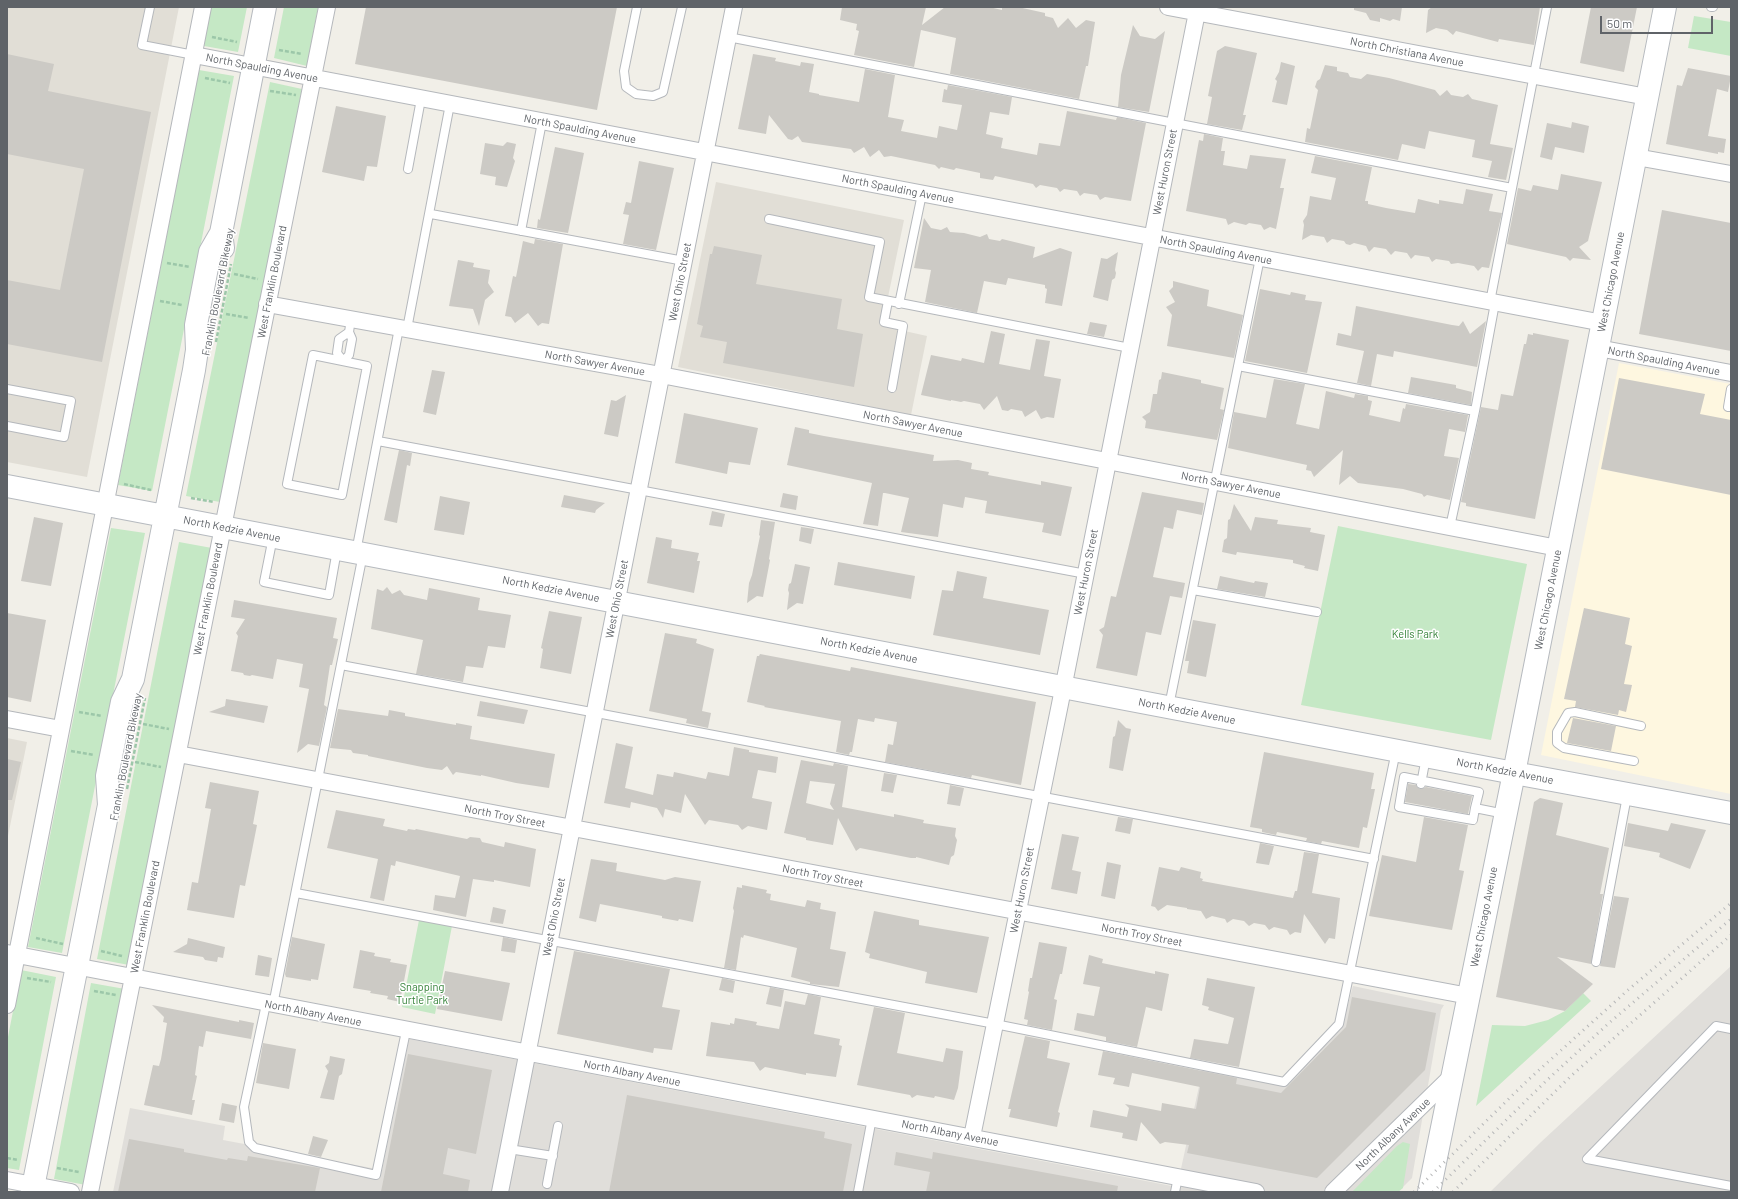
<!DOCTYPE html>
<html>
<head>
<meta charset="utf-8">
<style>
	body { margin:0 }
	#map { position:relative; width:1738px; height:1199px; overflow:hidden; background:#f1efe8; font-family:Barlow,sans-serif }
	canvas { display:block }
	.frame { position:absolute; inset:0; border:8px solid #5f6368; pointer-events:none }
	.scale { position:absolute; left:1600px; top:16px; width:113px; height:18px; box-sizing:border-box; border:2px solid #5f6368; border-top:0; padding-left:5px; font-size:12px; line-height:14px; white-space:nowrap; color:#5f6368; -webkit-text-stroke:3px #fff; paint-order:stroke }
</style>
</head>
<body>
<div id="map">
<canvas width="1738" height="1199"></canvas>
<div class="frame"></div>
<div class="scale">50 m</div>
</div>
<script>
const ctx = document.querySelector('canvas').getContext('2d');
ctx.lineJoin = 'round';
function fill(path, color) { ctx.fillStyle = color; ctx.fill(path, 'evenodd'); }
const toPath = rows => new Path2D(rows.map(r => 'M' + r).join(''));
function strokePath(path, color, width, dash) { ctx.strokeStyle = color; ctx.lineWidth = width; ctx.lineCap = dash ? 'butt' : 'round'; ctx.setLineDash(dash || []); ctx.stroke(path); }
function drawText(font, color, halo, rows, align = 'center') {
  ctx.font = font + ' Barlow,sans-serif'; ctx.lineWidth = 3; ctx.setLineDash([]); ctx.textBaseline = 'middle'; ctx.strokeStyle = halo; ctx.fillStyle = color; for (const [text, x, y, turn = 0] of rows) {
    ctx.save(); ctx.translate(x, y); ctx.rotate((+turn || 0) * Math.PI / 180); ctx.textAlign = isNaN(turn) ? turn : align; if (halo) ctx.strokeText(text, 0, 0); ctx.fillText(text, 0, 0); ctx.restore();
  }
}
const commercial = toPath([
	[1619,363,1731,384,1731,794,1541,755]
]);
const industrial = toPath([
	[1731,966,1731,1192,1490,1192,1541,1142],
	[1353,986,1444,1005,1441,1010,1412,1178,1398,1192,113,1192,130,1108,225,1126,223,1140,382,1170,409,1039,1177,1187,1203,1068,1282,1084,1342,1026]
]);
const education = toPath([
	[7,7,179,7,87,477,7,462],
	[716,182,904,220,882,326,927,336,911,415,678,367],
	[7,738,27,742,7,841]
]);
const green = toPath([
	[211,7,247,7,238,52,204,46],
	[284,7,318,7,307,66,274,58],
	[1694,16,1731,22,1731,56,1688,48],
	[199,70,234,76,152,491,118,485],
	[270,82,302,89,220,502,186,496],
	[1338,526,1527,564,1491,740,1301,705],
	[111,528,145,533,62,953,28,947],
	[179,542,212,548,129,965,97,959],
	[419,920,452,926,435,1014,402,1007],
	[21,970,56,977,19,1170,7,1168,7,1042],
	[91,983,125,989,86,1185,54,1179],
	[1583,993,1591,1001,1476,1106,1492,1025,1525,1026,1548,1020,1565,1011],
	[1403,1142,1410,1144,1403,1188,1398,1192,1352,1192,1397,1146]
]);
const building = toPath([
	[366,7,617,7,597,110,355,64],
	[842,7,926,7,922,25,945,7,989,7,1002,10,1002,7,1018,7,1045,13,1045,16,1053,18,1058,28,1068,18,1076,28,1086,20,1095,22,1088,66,1086,66,1079,99,950,74,956,38,921,30,914,67,854,55,859,31,856,30,857,24,840,20],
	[1354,7,1402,7,1400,21,1393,19,1390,21,1380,18,1380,22,1370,20,1366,13,1354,10],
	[1432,7,1540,7,1534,45,1499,39,1498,42,1456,31,1453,35,1447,30,1436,28,1426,33,1428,10],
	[1591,7,1637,7,1624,72,1580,63],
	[1133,25,1140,36,1155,39,1165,31,1149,112,1118,107,1121,75],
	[1225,46,1257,53,1243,115,1246,115,1242,130,1207,124,1212,97,1208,96,1217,51],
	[7,54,54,64,48,91,151,112,102,362,7,344,7,280,60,290,84,169,7,154],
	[753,54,776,58,775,61,800,66,801,62,814,64,809,92,819,94,819,95,859,102,865,69,895,75,888,117,904,120,901,131,937,138,939,126,957,130,962,105,942,102,944,89,947,90,948,85,1012,97,1009,115,990,112,986,134,1003,138,1001,148,1037,155,1039,143,1060,146,1067,111,1116,120,1117,117,1146,123,1131,201,1105,197,1100,200,1097,195,1084,193,1080,196,1077,191,1064,189,1060,192,1057,188,1040,185,1036,188,1033,184,995,176,993,180,980,178,980,173,956,168,954,170,941,167,939,169,935,165,930,164,891,156,884,157,879,150,870,157,864,147,854,153,851,149,802,142,798,136,792,140,788,139,769,115,766,134,738,129],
	[1281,62,1295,66,1287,105,1272,102,1277,81,1275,79,1279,72],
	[1325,65,1337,67,1337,71,1348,73,1350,77,1361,79,1367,74,1389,78,1435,90,1440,96,1447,90,1451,95,1463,97,1468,94,1472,99,1498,105,1490,144,1513,148,1506,180,1488,177,1492,161,1472,157,1475,140,1429,131,1425,149,1402,144,1398,160,1305,142,1307,128,1310,129,1318,90,1315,87,1317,81,1320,79],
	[1688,68,1731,76,1728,92,1717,89,1708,136,1726,139,1724,153,1718,152,1718,154,1666,144,1677,85,1682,86],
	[336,106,386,116,377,167,367,166,364,181,322,172],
	[1572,122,1589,126,1584,153,1555,147,1552,160,1540,157,1547,123,1571,128],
	[1204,134,1223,138,1221,151,1225,151,1223,165,1247,169,1250,155,1286,159,1280,188,1284,188,1276,229,1270,227,1264,230,1261,225,1249,223,1246,225,1234,222,1228,225,1226,219,1186,211,1199,140,1203,141],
	[507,142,516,144,513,158,515,161,507,187,495,185,496,177,480,174,485,143,503,146],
	[555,147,584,153,568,233,537,228,538,219,540,220],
	[1315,156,1372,167,1365,201,1368,201,1368,204,1386,208,1415,213,1418,199,1439,204,1439,200,1463,204,1466,189,1493,194,1489,211,1502,213,1489,268,1482,267,1478,271,1474,266,1458,263,1451,264,1449,261,1436,259,1432,262,1429,257,1415,255,1411,259,1407,253,1395,251,1391,255,1386,249,1374,247,1369,252,1366,246,1354,243,1350,245,1346,244,1344,241,1332,239,1327,243,1324,237,1311,235,1302,240,1304,225,1303,221,1307,215,1310,196,1331,200,1336,178,1311,173],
	[639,161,674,168,656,250,623,244,629,215,623,214,626,202,631,203],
	[1561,174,1602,182,1588,241,1579,247,1591,260,1573,258,1570,261,1566,257,1507,244,1518,188,1531,191,1533,185,1558,190],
	[1662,210,1731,223,1731,351,1639,334],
	[924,218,931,228,941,230,947,227,950,232,964,233,980,237,987,234,989,239,1000,241,1002,239,1035,247,1033,258,1060,248,1072,252,1062,306,1045,303,1047,289,1045,288,1045,285,1008,278,1006,285,984,281,977,313,925,302,931,270,914,268],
	[535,239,563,244,549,324,542,323,538,326,528,313,515,323,511,317,505,316,513,276,516,277,523,241,534,244],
	[714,246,762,255,756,284,842,299,837,329,863,334,854,387,723,363,727,342,700,337,703,326,697,324,710,254,712,254],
	[1118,252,1115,270,1116,273,1115,278,1112,280,1108,301,1093,297,1101,258,1107,259],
	[458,260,474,263,473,267,490,270,488,283,494,292,485,300,479,326,473,309,449,306],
	[1173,281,1209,290,1207,306,1243,315,1234,358,1167,346,1172,315,1166,307,1175,302,1169,291,1173,287],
	[1260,289,1290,295,1291,292,1306,295,1305,300,1322,302,1307,373,1245,361],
	[1356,306,1452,325,1459,326,1463,321,1470,334,1486,321,1477,367,1394,351,1393,357,1377,354,1371,386,1357,383,1364,351,1336,345,1338,333,1351,336],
	[1090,322,1107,325,1104,337,1087,334],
	[991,331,1005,334,999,364,1030,370,1036,339,1050,341,1044,376,1061,379,1054,418,1047,417,1041,419,1036,410,1025,417,1022,411,1011,409,1008,411,1002,410,997,396,984,410,980,404,964,401,961,402,951,400,951,401,921,395,931,355,961,361,962,358,984,363],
	[1533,333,1569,340,1535,519,1466,506,1466,503,1461,502,1481,407,1498,410,1501,394,1513,396,1524,344,1526,344,1528,334,1533,335],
	[432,370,445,372,436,415,423,412],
	[1162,372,1201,380,1201,383,1224,388,1220,409,1224,410,1217,440,1145,428,1146,421,1142,417,1150,412,1153,394,1157,394,1159,380,1161,379],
	[1411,377,1456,385,1456,388,1472,392,1471,405,1408,393],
	[1619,378,1705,394,1700,414,1731,420,1731,495,1601,469],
	[1274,379,1305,384,1296,424,1319,429,1326,391,1354,398,1355,394,1368,396,1368,400,1372,401,1369,415,1400,422,1403,408,1405,409,1406,404,1468,415,1465,432,1449,429,1444,456,1459,458,1450,500,1427,495,1424,497,1422,494,1403,489,1358,483,1350,476,1339,485,1343,450,1314,477,1311,471,1306,470,1307,465,1228,448,1234,412,1266,418],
	[626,395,618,437,604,434,611,400,616,401],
	[684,413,758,428,750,465,729,462,727,474,675,463],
	[795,427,809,430,809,433,824,436,934,455,933,461,958,460,972,463,971,469,989,472,988,475,1041,485,1041,481,1072,487,1061,536,1042,532,1044,523,985,513,987,501,965,497,963,508,943,504,938,537,901,532,909,498,885,493,883,493,878,526,863,524,872,483,787,465],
	[399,450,412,453,410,466,407,465,397,523,384,520],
	[1142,492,1204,503,1202,515,1177,510,1173,529,1164,527,1153,577,1185,583,1182,598,1170,596,1161,635,1146,632,1137,676,1096,668,1103,635,1099,630,1104,627,1111,596,1116,597],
	[783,493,798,496,796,510,780,507],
	[564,495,605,503,596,510,595,513,561,507],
	[440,496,470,502,464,535,434,530],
	[1234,504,1251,531,1255,517,1278,520,1277,524,1311,528,1310,532,1325,535,1318,571,1304,568,1305,566,1293,563,1293,560,1237,552,1236,555,1222,552,1224,540,1227,538,1228,520,1230,519],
	[712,511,725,514,722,527,709,525],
	[34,517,63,523,51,586,21,581],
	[761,520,775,522,769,559,770,560,763,597,757,596,747,603,749,583,752,575,760,536,759,535],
	[801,527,814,529,811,544,799,541],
	[656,537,672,540,671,548,699,553,697,561,700,561,694,593,647,583],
	[838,562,915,576,911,599,834,585],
	[795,564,810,567,803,604,797,603,787,610,789,593,788,590,789,584,791,583],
	[957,571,987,577,983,598,1049,610,1040,655,933,635,942,590,953,591],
	[1220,576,1254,583,1255,581,1268,583,1265,597,1217,589],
	[387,587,392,594,400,590,404,595,427,600,429,588,480,598,478,610,511,615,505,648,488,646,483,668,466,666,463,682,416,674,423,640,371,629,377,589,383,591],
	[234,600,337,618,333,638,338,639,332,665,330,665,324,705,327,707,319,746,308,744,297,753,309,689,299,687,303,664,277,659,273,679,252,675,250,676,244,675,243,673,231,671,238,636,236,633,245,619,231,617],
	[1584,608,1630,618,1625,644,1632,646,1624,684,1632,685,1626,712,1619,710,1618,715,1575,707,1576,701,1564,699],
	[549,611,582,617,571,674,540,668,543,649,541,648],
	[7,613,46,620,31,702,7,697],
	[1193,620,1216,624,1206,677,1187,673,1189,661,1185,661],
	[665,633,697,639,696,643,714,649,702,711,711,713,708,728,686,723,687,719,649,711],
	[760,654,850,671,851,667,1036,702,1021,785,972,775,971,778,885,762,888,744,893,745,897,722,875,718,874,722,858,719,852,752,850,752,849,755,836,752,841,721,764,707,765,706,747,702,757,656,759,656],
	[226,699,268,706,264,723,209,712,225,706],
	[480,701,528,710,524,724,477,716],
	[338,709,388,716,389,710,405,713,405,716,456,725,456,723,472,726,470,739,555,754,549,788,516,783,481,775,481,776,456,772,453,775,447,766,442,770,427,768,368,756,368,755,353,753,351,750,330,748],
	[1573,718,1616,726,1611,751,1567,743],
	[1118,720,1126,728,1131,729,1123,771,1109,768,1113,737,1115,736],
	[616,743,633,747,625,788,653,795,657,774,673,777,674,772,706,779,708,772,729,776,734,747,749,750,749,752,778,757,776,773,758,770,752,798,772,802,767,830,748,826,742,830,738,825,709,820,705,825,685,794,681,813,665,809,663,818,657,808,631,802,630,808,604,803],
	[1264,752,1374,773,1371,789,1375,789,1367,828,1363,827,1359,848,1322,841,1321,844,1306,841,1307,838,1277,832,1276,835,1262,832,1262,829,1250,827],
	[7,759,21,762,12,800,7,800],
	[801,760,833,766,834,763,848,766,842,807,894,817,894,814,924,820,923,823,956,828,955,836,957,840,954,855,951,857,949,865,916,857,916,858,911,858,860,848,856,851,838,818,833,845,806,840,806,838,784,833],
	[810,781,835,784,830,804,834,810,806,803],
	[884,773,897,775,893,793,881,791],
	[210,782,259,791,253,824,257,825,245,886,240,885,234,918,187,910,192,882,198,883,211,809,205,808],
	[1408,784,1416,785,1420,789,1426,787,1472,796,1468,814,1405,802],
	[950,785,964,788,960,806,947,804],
	[1540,798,1563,803,1556,835,1609,848,1600,894,1603,894,1591,964,1557,957,1593,984,1565,1011,1496,997,1534,802],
	[336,810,385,819,383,826,407,831,408,829,415,830,416,829,467,839,470,837,480,838,482,842,504,847,505,842,536,849,530,887,494,880,494,882,473,879,466,917,452,914,433,910,435,895,455,898,460,876,396,861,395,866,391,865,384,901,370,898,378,859,327,848],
	[1118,817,1133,819,1130,834,1115,831],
	[1424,817,1468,825,1459,870,1464,871,1452,930,1369,916,1382,855,1416,862],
	[1628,823,1668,831,1671,823,1706,830,1690,869,1659,857,1660,853,1624,846],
	[1062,834,1079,837,1072,870,1081,872,1077,894,1051,889],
	[1260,843,1274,846,1269,865,1256,863],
	[1304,852,1319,854,1312,893,1340,898,1335,939,1329,938,1325,944,1304,914,1301,933,1295,932,1290,935,1287,930,1274,927,1269,930,1265,925,1254,923,1249,926,1244,921,1233,919,1227,923,1225,919,1212,916,1206,919,1201,911,1187,909,1187,908,1167,905,1158,911,1155,907,1151,906,1159,867,1179,871,1181,867,1201,872,1200,878,1203,879,1202,881,1293,898,1295,891,1297,891],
	[591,859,617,863,616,871,665,880,675,877,701,881,693,922,679,919,678,921,662,918,662,916,600,904,596,922,579,918],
	[1107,862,1121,865,1115,899,1101,896],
	[742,885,767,890,766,893,771,894,770,900,805,907,807,900,821,903,820,909,836,912,830,949,846,952,839,987,810,984,810,982,791,977,797,948,744,935,743,938,741,937,736,970,724,968,734,911,733,908,737,887,742,888],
	[1614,896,1629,898,1615,968,1600,966],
	[493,907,506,910,503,924,490,922],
	[874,911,919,920,919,925,989,937,977,993,925,983,927,972,869,958,870,954,865,952],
	[292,937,325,944,318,980,311,979,311,981,286,977,285,974],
	[503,937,517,940,515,953,501,951],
	[188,938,225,947,223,958,218,957,217,962,205,960,203,957,173,952,187,944],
	[1039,942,1067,947,1062,974,1060,974,1054,999,1057,1000,1052,1030,1027,1025,1028,1020,1024,1019,1029,992,1028,991,1030,978,1032,978],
	[360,950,375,953,374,956,391,959,390,962,407,965,400,1002,387,999,388,996,370,993,371,991,353,988],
	[574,951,670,969,662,1007,680,1010,672,1050,654,1048,653,1053,557,1034],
	[258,955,272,958,269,977,255,975],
	[1089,955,1103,959,1102,963,1155,974,1155,971,1169,974,1162,1011,1146,1007,1137,1047,1106,1041,1106,1037,1074,1030,1077,1013,1094,1016,1100,987,1083,984],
	[445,971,510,983,502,1021,437,1009],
	[722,978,735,981,733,993,719,990],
	[1207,978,1255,987,1239,1067,1190,1058,1194,1039,1228,1044,1229,1040,1234,1018,1208,1010,1209,1007,1202,1005],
	[770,987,784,990,781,1007,766,1004],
	[808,994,821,997,814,1034,840,1039,839,1045,842,1046,836,1077,806,1073,806,1075,765,1067,760,1071,754,1062,706,1056,711,1022,730,1025,730,1023,734,1024,735,1018,757,1022,756,1025,779,1029,785,1001,805,1005],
	[1352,997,1436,1013,1425,1070,1317,1178,1187,1153,1189,1145,1165,1142,1160,1144,1141,1122,1137,1141,1122,1138,1123,1133,1090,1127,1093,1110,1127,1117,1129,1108,1125,1104,1161,1111,1162,1103,1196,1109,1200,1087,1132,1073,1129,1087,1113,1084,1115,1078,1098,1075,1103,1051,1237,1078,1236,1084,1281,1093,1346,1027],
	[152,1005,239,1022,239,1020,254,1023,251,1039,206,1031,203,1047,199,1046,195,1075,197,1076,192,1100,195,1100,192,1115,144,1105,153,1065,159,1066,161,1059,167,1023,163,1022,164,1017],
	[874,1007,905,1013,897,1053,943,1062,946,1048,963,1051,958,1088,954,1100,935,1096,934,1098,917,1095,912,1098,910,1095,857,1085],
	[1025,1036,1050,1041,1047,1058,1070,1063,1058,1112,1060,1113,1057,1127,1009,1117,1011,1109,1008,1109],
	[263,1043,296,1049,289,1089,256,1083],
	[408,1054,492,1070,476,1154,448,1148,443,1174,470,1180,468,1192,381,1192],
	[330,1056,345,1059,342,1074,339,1076,334,1100,320,1098,328,1071,325,1066,329,1063],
	[627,1095,825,1132,824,1138,852,1144,843,1192,609,1192],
	[222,1103,237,1106,234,1123,219,1120],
	[313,1136,328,1140,321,1157,308,1154],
	[129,1139,184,1149,184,1152,227,1160,228,1158,247,1161,248,1156,320,1168,315,1192,118,1192],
	[896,1152,932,1159,933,1152,1118,1186,1117,1192,926,1192,930,1172,894,1165]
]);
const path = toPath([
	[212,37,237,42],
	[279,50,302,54],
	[205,78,230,83],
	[270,91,296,95],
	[167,263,190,267],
	[234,274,258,279],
	[160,301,182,305],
	[226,314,249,318],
	[216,342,231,264],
	[124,484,151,490],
	[191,498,214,502],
	[79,712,102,716],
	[143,724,169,729],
	[71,751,94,755],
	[135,762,161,767],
	[127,789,145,698],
	[36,938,63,944],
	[101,951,122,956],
	[27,978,51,982],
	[94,991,116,995],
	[7,1158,18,1160],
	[57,1168,79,1172]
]);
const lane = toPath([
	[150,7,142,45,194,55],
	[637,7,624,71,626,87,636,94,653,96,663,92,682,7],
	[1711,7,1713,7],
	[728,37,1512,188],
	[408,169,421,99],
	[431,214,684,261],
	[769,219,880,242,869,297,1130,348],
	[521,231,542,122],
	[888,301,884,322,903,326,892,388],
	[1490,302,1547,7],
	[899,304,922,194],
	[407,329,450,104],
	[349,332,339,339,337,353,343,361,349,355,352,339,349,332,351,319],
	[313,355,367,366,342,495,287,484,313,355],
	[1238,366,1475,411],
	[7,389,71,401,64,437,7,426],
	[1731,389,1728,407,1731,407],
	[378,441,1086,574],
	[1450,527,1475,411,1495,303],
	[273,537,264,582,329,595,337,550],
	[356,552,399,328],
	[1193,590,1317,612],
	[341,665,1374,859],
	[1169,706,1260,258],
	[1634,761,1564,748,1557,743,1557,732,1568,713,1575,712,1641,726],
	[1421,784,1426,757],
	[1475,808,1479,792,1404,777,1399,807,1473,820,1475,808,1505,814],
	[296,893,995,1024,1284,1082,1339,1024,1396,751],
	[1596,962,1627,796],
	[266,1004,244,1107,249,1142,255,1148,376,1175,406,1031],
	[273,1005,363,554],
	[1731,1029,1716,1026,1587,1159,1731,1186],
	[509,1149,553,1156],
	[547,1184,558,1126],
	[858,1192,872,1118],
	[1175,1192,1178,1177]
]);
const street = toPath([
	[1168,7,1647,97],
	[194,55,1603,323],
	[1636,157,1731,174],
	[267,304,661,375,1558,548],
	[1598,348,1731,373],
	[7,719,61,729],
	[178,754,1469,996],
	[7,953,1256,1192],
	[7,1005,203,7],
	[972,1137,1060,704,1198,7],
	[7,1180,71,1192],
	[90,1192,327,7],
	[500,1192,734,7],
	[1333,1192,1452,1076]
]);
const secondary = toPath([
	[223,248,221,233,265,7],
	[7,486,1514,773,1731,813],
	[32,1192,109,805,107,776,122,702,133,679,194,370,197,350,196,325,210,252,221,233],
	[1429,1192,1514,773,1665,7]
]);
const rail = toPath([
	[1414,1192,1528,1080,1628,990,1731,903],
	[1433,1192,1546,1081,1609,1023,1731,919],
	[1453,1192,1572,1075,1731,935]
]);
const streetNames = [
	["North Christiana Avenue",1407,52,11],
	["North Spaulding Avenue",262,68,11],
	["North Spaulding Avenue",580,129,11],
	["West Huron Street",1165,172,-79],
	["North Spaulding Avenue",898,189,11],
	["North Spaulding Avenue",1216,250,11],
	["West Franklin Boulevard",272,282,-79],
	["West Ohio Street",680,282,-79],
	["West Chicago Avenue",1611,282,-79],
	["Franklin Boulevard Bikeway",218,292,-79],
	["North Spaulding Avenue",1664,361,11],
	["North Sawyer Avenue",595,363,10],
	["North Sawyer Avenue",913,424,11],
	["North Sawyer Avenue",1231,485,11],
	["North Kedzie Avenue",232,529,11],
	["West Huron Street",1086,572,-79],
	["North Kedzie Avenue",551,589,11],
	["West Franklin Boulevard",208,599,-79],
	["West Ohio Street",617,599,-79],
	["West Chicago Avenue",1548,600,-79],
	["North Kedzie Avenue",869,650,11],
	["North Kedzie Avenue",1187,711,11],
	["Franklin Boulevard Bikeway",126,757,-79],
	["North Kedzie Avenue",1505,771,11],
	["North Troy Street",505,816,11],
	["North Troy Street",823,876,11],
	["West Huron Street",1022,890,-79],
	["West Franklin Boulevard",145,917,-79],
	["West Ohio Street",554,917,-79],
	["West Chicago Avenue",1484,917,-79],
	["North Troy Street",1142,935,11],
	["North Albany Avenue",313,1013,11],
	["North Albany Avenue",632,1073,11],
	["North Albany Avenue",950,1133,11],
	["North Albany Avenue",1393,1134,-44]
];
const parkNames = [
	["Kells Park",1415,634],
	["Snapping",422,987],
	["Turtle Park",422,1000]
];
fill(commercial, '#fef7e0');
fill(industrial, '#e0deda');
fill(education, '#e1ded6');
fill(green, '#c5e8c5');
fill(building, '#cccac5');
strokePath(lane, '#b5b8bc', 10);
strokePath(street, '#b5b8bc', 18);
strokePath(secondary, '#b6babf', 24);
strokePath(path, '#9cc7a9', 2.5, [4, 2]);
strokePath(lane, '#fff', 8);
strokePath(street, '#fff', 16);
strokePath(secondary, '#fff', 22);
strokePath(rail, '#b6b7b8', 3, [1, 5]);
drawText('11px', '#5f6368', '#fff', streetNames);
drawText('11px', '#348238', '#fff', parkNames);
</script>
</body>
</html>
